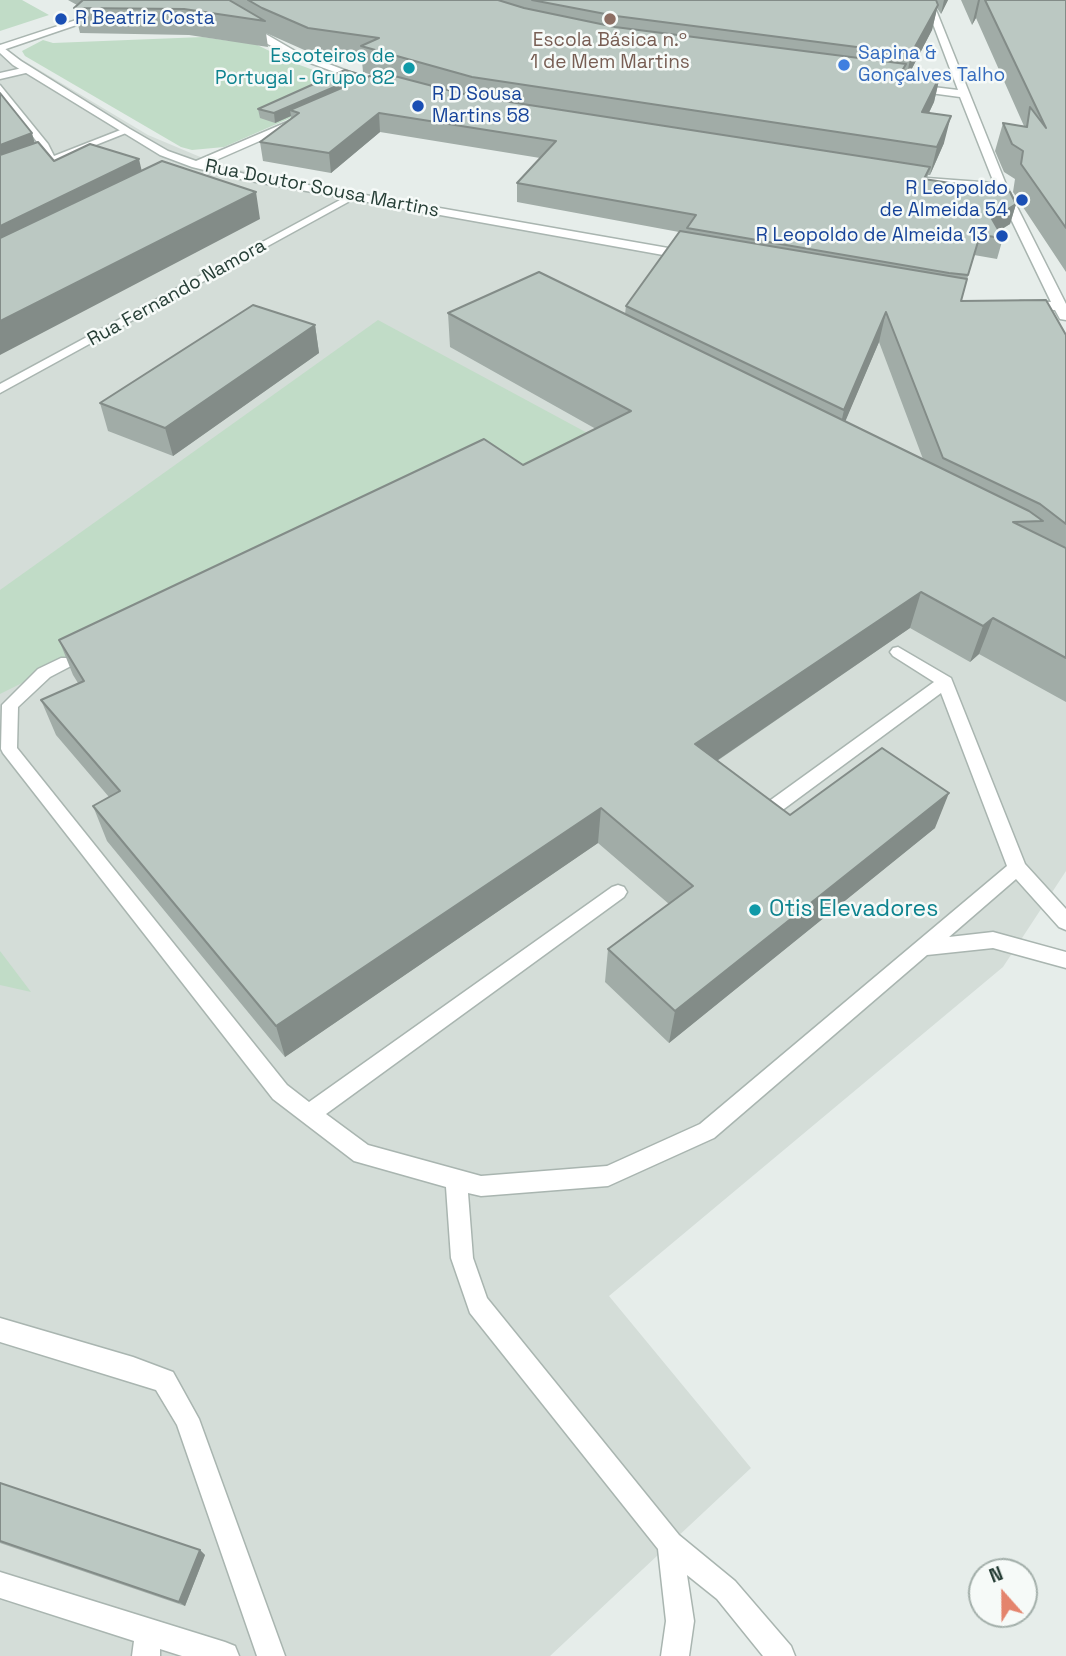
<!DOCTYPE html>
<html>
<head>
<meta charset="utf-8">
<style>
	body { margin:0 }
	#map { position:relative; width:1066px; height:1656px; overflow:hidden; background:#e6edea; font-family:"Space Grotesk",sans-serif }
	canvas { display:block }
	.north { position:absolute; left:968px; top:1558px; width:70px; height:70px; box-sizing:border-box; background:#f6faf8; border:2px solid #a3afaa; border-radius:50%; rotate:339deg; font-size:19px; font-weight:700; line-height:28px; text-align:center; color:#263e36 }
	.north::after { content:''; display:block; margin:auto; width:24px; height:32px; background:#e4846d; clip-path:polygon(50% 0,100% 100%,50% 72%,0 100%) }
</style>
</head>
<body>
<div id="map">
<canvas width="1066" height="1656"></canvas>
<div class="north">N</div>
</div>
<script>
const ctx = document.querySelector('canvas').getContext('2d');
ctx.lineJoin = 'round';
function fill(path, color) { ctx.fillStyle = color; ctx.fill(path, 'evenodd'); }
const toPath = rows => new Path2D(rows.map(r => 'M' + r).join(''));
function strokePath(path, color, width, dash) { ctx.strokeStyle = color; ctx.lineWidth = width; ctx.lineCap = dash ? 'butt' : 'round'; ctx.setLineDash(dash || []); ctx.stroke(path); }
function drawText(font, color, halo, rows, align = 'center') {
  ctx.font = font + ' "Space Grotesk",sans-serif'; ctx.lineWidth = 5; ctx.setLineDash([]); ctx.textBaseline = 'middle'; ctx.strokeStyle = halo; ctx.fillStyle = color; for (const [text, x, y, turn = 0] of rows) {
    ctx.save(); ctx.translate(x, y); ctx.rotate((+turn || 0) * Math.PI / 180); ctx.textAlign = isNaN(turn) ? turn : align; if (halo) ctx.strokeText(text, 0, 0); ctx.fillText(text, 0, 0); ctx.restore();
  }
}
const built = toPath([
	[11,53,148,135,224,167,918,299,1066,353,1066,871,1003,967,609,1296,751,1468,550,1656,0,1656,0,55]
]);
const green = toPath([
	[0,0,22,0,49,15,0,31],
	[203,37,230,41,243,38,294,63,352,84,352,91,224,147,192,150,181,147,25,56,22,51,43,40,53,43],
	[378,320,604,442,526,482,475,457,0,694,0,590],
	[0,951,31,992,0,985]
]);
const service = toPath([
	[27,67,30,72,0,79,0,73,27,67],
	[0,85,48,144,54,156,123,129,131,131,0,183,0,177,47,159,41,147,0,94,0,85],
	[351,194,359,196,0,393,0,384,351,194],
	[898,647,951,678,1025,864,1066,909,1066,930,1059,927,1016,879,949,937,993,932,1066,952,1066,968,993,948,927,955,714,1138,608,1186,481,1196,468,1193,473,1258,487,1298,679,1535,735,1581,791,1646,795,1656,763,1656,717,1599,687,1575,694,1621,689,1656,661,1656,666,1621,658,1549,470,1313,451,1258,446,1187,354,1161,273,1099,3,753,1,749,2,705,38,669,61,658,71,658,74,662,71,666,50,677,18,707,17,748,287,1085,309,1102,612,887,618,885,624,887,627,892,624,897,326,1114,368,1145,481,1176,607,1166,700,1124,1007,866,941,693,773,817,761,817,758,812,761,807,934,682,893,656,890,652,893,648,898,647],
	[0,1318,133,1357,173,1372,199,1419,285,1656,257,1656,177,1425,156,1390,0,1342,0,1318],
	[0,1572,225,1642,235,1646,239,1656,182,1656,160,1649,160,1656,132,1656,134,1641,0,1598,0,1572]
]);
const minor = toPath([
	[196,0,207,0,295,51,373,81,364,83,289,55,258,39,196,0],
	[924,0,932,0,1007,187,1066,304,1066,320,1060,319,1055,310,1020,309,1013,305,1020,301,1051,302,997,190,927,184,921,181,927,178,994,183,960,97,908,90,903,87,908,84,958,90,924,0],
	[0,45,21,61,130,129,168,151,196,161,299,117,304,120,303,122,207,164,245,174,691,252,697,256,691,260,245,180,192,167,160,155,13,65,0,53,0,45]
]);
const tertiary = toPath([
	[137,0,150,0,0,51,0,45,137,0]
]);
const wall = toPath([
	[68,0,948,0,941,14,937,8,932,30,910,72,940,76,934,102,929,113,944,143,930,175,928,175,927,179,1016,204,1010,224,999,231,1003,238,997,259,974,255,961,301,1066,335,1066,702,979,654,970,662,910,628,717,761,790,815,935,828,669,1043,605,982,608,949,669,904,598,843,285,1057,107,841,93,806,109,797,56,735,41,700,78,683,73,675,59,640,523,465,596,429,450,347,448,313,625,314,626,306,679,232,517,202,517,183,540,158,380,132,331,173,263,161,260,142,291,118,291,116,275,123,260,118,258,109,362,75,362,79,372,75,363,72,362,61,311,53,266,33,268,47,189,35,80,33,74,8,77,5],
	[879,342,923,459,845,421],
	[961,0,1066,0,1066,272,1013,192,1015,179,1004,172,995,151,1003,123,1024,126,976,18,972,25],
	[315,325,319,353,173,456,108,431,100,403],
	[0,1483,200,1550,205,1555,185,1606,0,1543]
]);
const shadedWall = toPath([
	[944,0,948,0,941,14],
	[978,0,980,0,976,18,972,25],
	[938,5,932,30,906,80,911,54],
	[362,75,363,84,290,110,291,116,275,123,274,113],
	[940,76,934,102,916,139,922,112],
	[379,113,380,132,331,173,329,153],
	[951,116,944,143,930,175,937,147],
	[32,133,39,159,0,174,0,145],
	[139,159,145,185,0,258,0,226],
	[256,192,260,219,0,355,0,321],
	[1016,204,1010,224,990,236,992,219],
	[886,312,879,342,837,441,844,410],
	[315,325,319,353,173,456,165,428],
	[921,592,910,628,690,779,695,744],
	[993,618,979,654,970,662,983,626],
	[949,793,935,828,669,1043,675,1011],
	[601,808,598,843,285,1057,276,1026],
	[200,1550,205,1555,185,1606,179,1602]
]);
const building = toPath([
	[83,0,229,0,265,21,184,9,74,8,83,0],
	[248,0,498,0,524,8,615,27,906,64,902,71,940,76,922,112,951,116,937,147,472,77,361,46,379,38,308,28,262,8,248,0],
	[532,0,936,0,938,5,911,54,616,16,532,0],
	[985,0,1066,0,1066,228,1021,164,1023,151,1012,144,1003,123,1027,127,1030,107,1046,128,985,0],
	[345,70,362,75,274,113,258,109,345,70],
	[379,72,471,96,930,167,924,179,1010,192,1016,204,992,219,1003,238,980,235,968,275,949,273,687,228,696,215,517,183,556,141,379,113,329,153,260,142,299,113,290,110,379,72],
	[0,93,32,133,0,145,0,93],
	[38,142,54,161,90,144,139,159,0,226,0,155,38,142],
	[162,161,256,192,0,321,0,238,162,161],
	[680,231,967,279,961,301,1046,300,1066,335,1066,524,1040,504,943,458,886,312,844,410,626,306,680,231],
	[539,272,1029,511,1043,521,1013,522,1066,548,1066,658,993,618,983,626,921,592,695,744,790,815,882,748,949,793,675,1011,608,949,693,886,601,808,276,1026,93,806,120,791,41,700,84,681,59,640,484,439,523,465,631,411,448,313,539,272],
	[253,305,315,325,165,428,100,403,253,305],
	[0,1483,200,1550,179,1602,0,1541,0,1483]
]);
const markers = [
	[61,19,7,"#1a4fb4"],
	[610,19,7,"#8d6e63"],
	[844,65,7,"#3f7fe0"],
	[409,68,7,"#0f9aa8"],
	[418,106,7,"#1a4fb4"],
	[1022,200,7,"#1a4fb4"],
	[1002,236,7,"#1a4fb4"],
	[755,910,7,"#0f9aa8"]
];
const farTransitnames = [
	["R Beatriz Costa",75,19],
	["R D Sousa",432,95],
	["Martins 58",432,117],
	["R Leopoldo",1008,189,"right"],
	["de Almeida 54",1008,211,"right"],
	["R Leopoldo de Almeida 13",988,236,"right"]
];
const farEducationnames = [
	["Escola Básica n.º",610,41],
	["1 de Mem Martins",610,63]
];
const farShopnames = [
	["Sapina &",858,54],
	["Gonçalves Talho",858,76]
];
const farCulturenames = [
	["Escoteiros de",395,57],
	["Portugal - Grupo 82",395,79]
];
const farStreetnames = [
	["Rua Doutor Sousa Martins",322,189,11],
	["Rua Fernando Namora",177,293,-29]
];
const cultureNames = [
	["Otis Elevadores",769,910]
];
fill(built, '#d4ddd8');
fill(green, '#c1dcc7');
strokePath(service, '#a9b5b0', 3);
strokePath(minor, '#a9b5b0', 3);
strokePath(tertiary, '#a9b5b0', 3);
fill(service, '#fff');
fill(minor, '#fff');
fill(tertiary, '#fff');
fill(wall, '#a1aca7');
fill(shadedWall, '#838c88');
fill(building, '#bbc8c2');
strokePath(building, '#838c88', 2);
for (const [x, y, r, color] of markers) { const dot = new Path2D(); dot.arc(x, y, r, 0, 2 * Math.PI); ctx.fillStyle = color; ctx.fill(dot); strokePath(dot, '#f6faf8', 2.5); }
drawText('19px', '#164399', '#f6faf8', farTransitnames, 'left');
drawText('19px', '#785e54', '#f6faf8', farEducationnames);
drawText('19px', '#366cbe', '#f6faf8', farShopnames, 'left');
drawText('19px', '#0d838f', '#f6faf8', farCulturenames, 'right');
drawText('19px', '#263e36', '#f6faf8', farStreetnames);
drawText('23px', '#0d838f', '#f6faf8', cultureNames, 'left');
</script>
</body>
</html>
